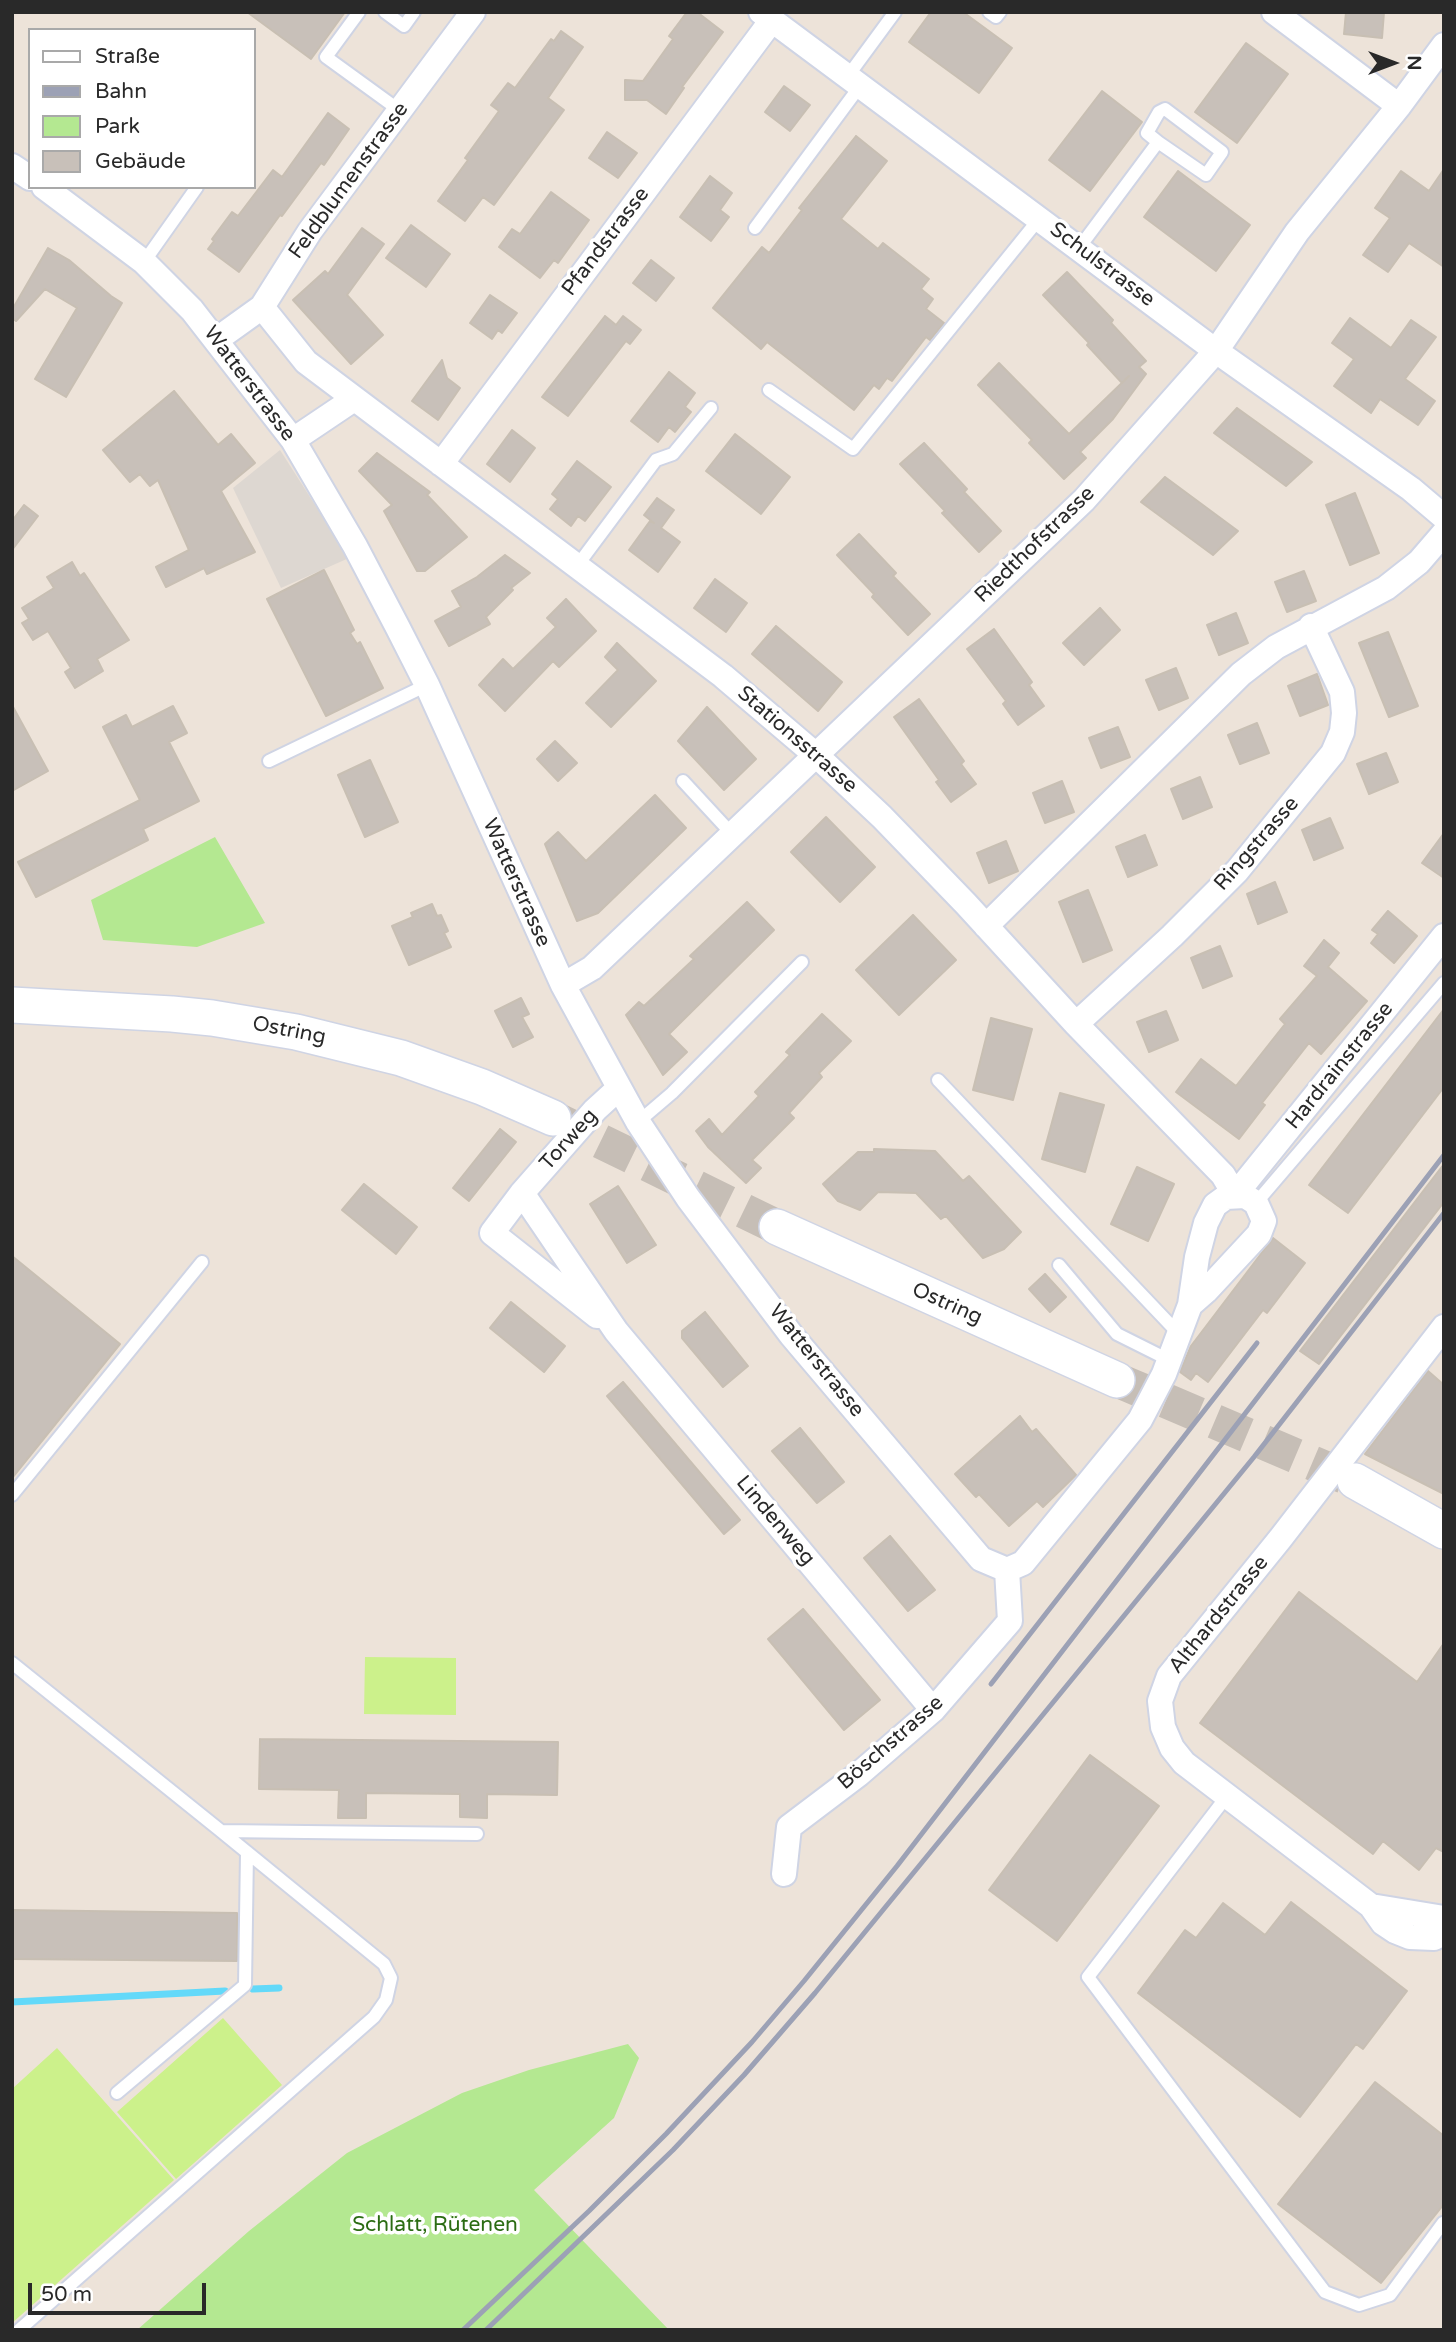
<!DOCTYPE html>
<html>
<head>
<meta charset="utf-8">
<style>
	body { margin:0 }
	#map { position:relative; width:1456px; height:2342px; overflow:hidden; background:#ede3d9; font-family:"Varela Round",sans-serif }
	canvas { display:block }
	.frame { position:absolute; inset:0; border:14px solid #292929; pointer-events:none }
	.legend { position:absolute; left:28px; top:28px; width:228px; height:161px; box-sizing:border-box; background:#fff; border:2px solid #a9a9a9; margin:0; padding:9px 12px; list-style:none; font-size:21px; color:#292929 }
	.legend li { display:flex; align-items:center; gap:14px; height:35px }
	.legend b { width:35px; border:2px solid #a9a9a9 }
	.north { position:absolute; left:1358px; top:28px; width:70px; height:70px; -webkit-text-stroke:5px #fff; paint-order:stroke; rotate:90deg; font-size:19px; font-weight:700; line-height:28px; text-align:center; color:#292929 }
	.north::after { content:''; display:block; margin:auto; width:24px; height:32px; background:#292929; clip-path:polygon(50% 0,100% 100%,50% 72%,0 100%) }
	.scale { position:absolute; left:28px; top:2283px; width:178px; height:32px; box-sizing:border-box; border:4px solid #292929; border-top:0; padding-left:9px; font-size:21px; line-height:24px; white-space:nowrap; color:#292929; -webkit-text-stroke:5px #fff; paint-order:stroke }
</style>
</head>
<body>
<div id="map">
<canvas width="1456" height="2342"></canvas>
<div class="frame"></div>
<ul class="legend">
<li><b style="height:9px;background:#fff"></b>Straße</li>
<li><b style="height:9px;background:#9ca1b5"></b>Bahn</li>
<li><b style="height:19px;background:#b4e891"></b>Park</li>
<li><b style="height:19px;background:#c8c0b9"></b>Gebäude</li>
</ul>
<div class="north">N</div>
<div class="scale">50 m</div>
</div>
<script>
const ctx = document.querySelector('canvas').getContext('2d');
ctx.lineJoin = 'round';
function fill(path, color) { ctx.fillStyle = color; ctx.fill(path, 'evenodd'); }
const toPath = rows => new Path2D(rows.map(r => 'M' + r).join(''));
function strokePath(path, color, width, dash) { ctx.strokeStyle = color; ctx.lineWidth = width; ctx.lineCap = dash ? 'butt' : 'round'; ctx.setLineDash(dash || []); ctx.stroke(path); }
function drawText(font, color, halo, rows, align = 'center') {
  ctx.font = font + ' "Varela Round",sans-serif'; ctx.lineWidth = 7; ctx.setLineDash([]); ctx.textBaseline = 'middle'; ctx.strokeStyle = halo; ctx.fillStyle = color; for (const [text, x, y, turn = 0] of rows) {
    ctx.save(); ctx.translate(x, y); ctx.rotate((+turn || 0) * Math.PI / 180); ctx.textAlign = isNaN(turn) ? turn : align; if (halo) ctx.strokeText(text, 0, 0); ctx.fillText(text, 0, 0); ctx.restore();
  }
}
const green = toPath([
	[215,837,265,923,197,947,103,940,91,900],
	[628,2044,639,2058,614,2118,534,2190,669,2330,137,2330,249,2231,347,2153,462,2093,529,2070]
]);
const pitch = toPath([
	[365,1657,456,1658,456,1715,364,1714],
	[223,2018,282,2085,176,2179,117,2112],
	[57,2048,174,2180,12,2323,12,2089]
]);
const plaza = toPath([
	[280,450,349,558,281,588,233,488]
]);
const stream = toPath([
	[253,1989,279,1988],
	[12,2002,225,1991]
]);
const building = toPath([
	[247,12,345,12,311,59,247,12],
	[687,12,697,12,723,32,682,87,684,88,666,114,647,100,625,100,625,80,643,81,673,39,669,36,687,12],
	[931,12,963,12,1012,48,979,93,909,42,931,12],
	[1346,12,1384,12,1382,38,1344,34,1346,12],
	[561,31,583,47,548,98,564,110,494,205,483,197,465,221,438,201,468,160,465,158,499,111,491,105,508,83,515,88,551,39,554,41,561,31],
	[1246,43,1288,74,1237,143,1195,112,1246,43],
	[784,86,810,105,790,131,765,112,784,86],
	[1102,91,1142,122,1090,191,1049,160,1102,91],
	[328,113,349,129,324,165,321,163,282,216,280,215,239,272,208,249,214,241,212,239,232,212,238,216,273,170,282,177,328,113],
	[607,132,637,153,618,178,589,158,607,132],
	[856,136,887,161,841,219,878,249,883,243,929,279,921,289,933,299,926,309,944,323,930,340,926,337,892,381,887,378,879,389,874,385,854,410,767,342,761,349,713,308,762,247,769,253,802,210,799,208,856,136],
	[1444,169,1444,267,1409,243,1388,272,1363,255,1390,218,1375,208,1401,171,1429,191,1444,169],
	[1178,171,1250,225,1216,271,1144,217,1178,171],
	[710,176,732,193,720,210,729,217,711,241,680,217,710,176],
	[551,192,589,220,558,263,554,260,540,278,499,247,512,229,520,234,551,192],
	[411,225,450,254,426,287,386,258,411,225],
	[362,228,384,244,347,295,383,335,351,364,293,300,325,271,328,274,362,228],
	[48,248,69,260,111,296,122,303,66,397,35,379,77,308,45,289,16,321,12,318,12,310,48,248],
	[651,260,674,278,656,301,633,283,651,260],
	[1067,272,1113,320,1111,323,1146,361,1139,367,1146,374,1113,419,1080,452,1086,458,1064,479,1029,443,1032,440,978,385,999,363,1069,434,1129,376,1122,383,1087,345,1089,343,1043,295,1067,272],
	[490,295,517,313,502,333,498,330,492,339,470,323,490,295],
	[605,316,616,325,623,316,641,330,630,344,626,341,568,416,542,397,605,316],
	[1350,318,1391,348,1411,320,1436,337,1405,379,1435,401,1418,425,1380,399,1371,413,1334,386,1354,359,1332,343,1350,318],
	[442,360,447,378,460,388,438,420,412,401,442,360],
	[669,372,695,393,685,407,691,412,675,432,669,427,658,442,631,421,669,372],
	[174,391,218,445,231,434,255,463,221,491,255,552,207,574,204,568,166,587,156,567,189,550,158,480,150,486,140,474,130,482,103,450,174,391],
	[1237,408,1312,462,1286,486,1214,433,1237,408],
	[512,430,535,448,510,482,487,464,512,430],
	[735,434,790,477,761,514,706,471,735,434],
	[924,443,967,489,964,492,1001,531,979,552,942,513,945,511,900,464,924,443],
	[377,453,430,492,427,495,467,537,425,571,417,571,384,511,392,505,359,471,377,453],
	[577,461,611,487,585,521,578,516,571,526,550,509,558,499,552,494,577,461],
	[1165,477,1238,531,1213,555,1141,502,1165,477],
	[1355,493,1379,553,1350,565,1326,505,1355,493],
	[657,498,674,510,661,528,680,542,658,572,629,550,650,521,654,523,644,515,657,498],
	[24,505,38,516,12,550,12,521,24,505],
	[859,534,896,573,893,576,930,614,908,635,872,597,874,594,837,555,859,534],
	[505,555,530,573,511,588,513,590,486,617,490,624,449,646,435,621,461,607,452,591,477,577,505,555],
	[72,562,80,576,84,573,129,640,97,659,103,671,75,688,65,672,71,668,48,631,33,640,22,623,29,619,22,608,54,588,47,577,72,562],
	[324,570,354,630,350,633,357,644,360,642,383,688,326,716,267,599,324,570],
	[1304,571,1316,601,1287,612,1275,582,1304,571],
	[715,579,747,603,726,632,694,608,715,579],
	[566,599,596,631,559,667,553,661,505,711,479,685,503,659,513,669,556,627,547,618,566,599],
	[1100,608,1120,630,1084,665,1063,643,1100,608],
	[1236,613,1248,643,1219,655,1207,625,1236,613],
	[776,626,842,682,818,711,752,654,776,626],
	[994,629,1032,682,1029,685,1044,706,1018,725,1003,704,1006,701,967,649,994,629],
	[1388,632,1418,706,1389,717,1359,643,1388,632],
	[617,643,656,681,611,727,586,703,618,670,605,657,617,643],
	[1176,668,1188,698,1159,710,1146,680,1176,668],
	[1317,674,1328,705,1300,716,1288,686,1317,674],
	[919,699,964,761,961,764,976,784,951,802,936,782,939,780,894,717,919,699],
	[12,705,48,771,12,791,12,705],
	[173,706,187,733,169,742,199,801,143,829,148,840,36,897,18,862,140,800,103,727,126,715,132,727,173,706],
	[707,707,756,759,724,790,678,741,707,707],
	[1257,723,1269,753,1240,764,1228,735,1257,723],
	[1118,727,1130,757,1101,768,1089,738,1118,727],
	[555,741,577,763,558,781,537,759,555,741],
	[1386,753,1398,782,1369,794,1357,764,1386,753],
	[370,760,398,822,365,837,338,775,370,760],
	[1200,777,1212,807,1183,819,1171,789,1200,777],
	[1062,781,1074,812,1045,823,1033,793,1062,781],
	[655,795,686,828,598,913,577,921,545,844,558,832,586,861,655,795],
	[826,817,875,867,840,902,791,852,826,817],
	[1330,818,1343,848,1314,860,1302,830,1330,818],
	[1444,833,1444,878,1422,863,1444,833],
	[1145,835,1157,865,1128,877,1116,847,1145,835],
	[1006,841,1018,871,989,883,977,853,1006,841],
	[1275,882,1287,912,1258,924,1247,894,1275,882],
	[1088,890,1112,950,1083,962,1059,902,1088,890],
	[747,902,774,930,669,1034,687,1052,663,1075,626,1015,639,1002,644,1006,694,959,690,956,747,902],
	[432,904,437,916,441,915,448,931,444,933,451,947,409,965,392,926,413,917,411,913,432,904],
	[1388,911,1417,936,1394,963,1371,943,1378,934,1372,930,1388,911],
	[913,915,956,960,899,1015,856,970,913,915],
	[1324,940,1339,953,1328,967,1367,1001,1321,1054,1309,1043,1262,1103,1265,1105,1239,1139,1176,1092,1201,1059,1236,1086,1285,1024,1280,1019,1317,976,1304,966,1324,940],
	[1220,946,1232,976,1203,988,1191,958,1220,946],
	[521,998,529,1014,522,1017,533,1037,513,1047,495,1011,521,998],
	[1444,1009,1444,1087,1348,1213,1309,1185,1444,1009],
	[1166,1011,1178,1040,1149,1052,1137,1022,1166,1011],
	[822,1014,851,1041,819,1073,822,1077,789,1113,794,1118,752,1160,761,1168,746,1183,708,1147,696,1131,709,1119,722,1135,759,1096,755,1092,790,1055,786,1052,822,1014],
	[991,1018,1032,1029,1013,1100,973,1090,991,1018],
	[1060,1093,1104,1105,1085,1172,1042,1159,1060,1093],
	[500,1129,516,1142,469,1201,453,1188,500,1129],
	[874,1149,935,1151,963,1181,969,1176,1021,1232,1004,1249,983,1258,946,1216,941,1219,916,1193,878,1192,860,1210,838,1201,823,1184,858,1152,874,1152,874,1149],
	[1444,1164,1444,1202,1319,1364,1300,1351,1444,1164],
	[1137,1167,1174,1184,1148,1241,1111,1224,1137,1167],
	[364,1184,417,1227,396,1254,342,1210,364,1184],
	[618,1186,656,1245,627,1263,590,1204,618,1186],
	[1273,1238,1305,1263,1267,1313,1263,1310,1208,1382,1196,1373,1191,1380,1180,1372,1191,1346,1273,1238],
	[12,1256,120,1344,12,1478,12,1256],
	[1045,1274,1066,1297,1050,1312,1029,1289,1045,1274],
	[511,1302,565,1346,544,1372,490,1328,511,1302],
	[705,1312,748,1366,723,1387,682,1338,682,1331,705,1312],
	[1428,1371,1444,1385,1444,1494,1365,1454,1428,1371],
	[623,1382,740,1520,724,1534,607,1396,623,1382],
	[1020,1416,1032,1432,1036,1429,1076,1475,1043,1507,1037,1501,1009,1526,979,1494,976,1497,955,1474,1020,1416],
	[800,1428,844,1482,817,1503,772,1451,800,1428],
	[890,1536,935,1590,908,1611,864,1558,890,1536],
	[1299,1592,1417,1682,1444,1643,1444,1852,1436,1848,1419,1870,1383,1841,1373,1854,1200,1723,1299,1592],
	[803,1609,880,1700,844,1730,768,1639,803,1609],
	[260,1739,558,1742,557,1795,487,1794,487,1818,460,1817,460,1794,366,1793,366,1818,338,1818,339,1790,259,1789,260,1739],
	[1090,1755,1159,1806,1057,1941,989,1890,1090,1755],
	[1291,1902,1407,1991,1363,2049,1356,2044,1300,2117,1138,1993,1185,1930,1196,1938,1223,1903,1265,1935,1291,1902],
	[12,1910,237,1913,237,1961,12,1959,12,1910],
	[1375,2082,1444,2136,1444,2204,1381,2283,1278,2204,1375,2082]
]);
const secondaryTunnel = toPath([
	[553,1118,777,1227],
	[1117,1380,1355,1481]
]);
const service = toPath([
	[359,12,326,57,399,110],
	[385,12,404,26,414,12],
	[989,12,996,17,1000,12],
	[848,76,895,12],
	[755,228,860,86],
	[1079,248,1158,142,1206,175,1222,152,1165,109,1159,112,1147,133,1158,142],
	[144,262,197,187],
	[769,390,853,449,1039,219],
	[577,566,656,460,673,454,711,408],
	[269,761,427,685],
	[683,781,732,834],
	[938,1080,1179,1334],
	[638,1122,672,1093,802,962],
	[1256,1203,1444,983],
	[1059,1265,1117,1334,1169,1360],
	[12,1495,202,1262],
	[12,1663,221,1831,477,1834],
	[1227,1796,1088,1977,1325,2292,1359,2305,1390,2295,1443,2223],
	[117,2093,245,1985,247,1852],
	[19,2330,374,2017,386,2000,391,1978,384,1964,221,1831]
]);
const minor = toPath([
	[761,12,1216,351,1411,489,1444,517],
	[1274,12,1399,106],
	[12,166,30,178],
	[44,187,144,262,192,310,293,440,355,546,398,628,427,685,563,985,638,1122,688,1198,792,1336,981,1559,1007,1570],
	[262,307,306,362,723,676,817,756,882,817,966,904,1076,1024,1223,1175,1235,1195],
	[216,340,262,307,310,231,473,12],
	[293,440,354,399],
	[441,464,772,20],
	[986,926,1241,674,1276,647,1386,588,1419,562,1444,533],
	[563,985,592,968,1084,500,1216,351,1297,232,1399,106,1444,45],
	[1076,1024,1172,936,1237,871,1333,753,1342,732,1344,713,1342,692,1311,626],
	[522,1193,616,1331,933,1710],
	[1235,1195,1444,936],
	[597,1316,492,1233,522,1193,595,1110,618,1089],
	[1444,1327,1280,1539,1169,1676,1160,1701,1163,1727,1172,1748,1184,1763,1371,1906,1383,1923,1395,1931,1410,1937,1434,1938,1444,1933],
	[1007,1570,1023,1563,1140,1420,1164,1374,1190,1305,1197,1257,1206,1223,1215,1205,1226,1197,1245,1196,1256,1203,1264,1221,1259,1234,1206,1291,1190,1305],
	[784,1874,789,1827,859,1774,933,1710,1010,1621,1007,1570],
	[1371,1906,1444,1918]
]);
const secondary = toPath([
	[12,1005,172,1014,212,1018,296,1032,401,1058,482,1087,553,1118],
	[777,1227,1117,1380],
	[1355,1481,1444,1531]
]);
const rail = toPath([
	[991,1684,1257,1343],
	[463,2330,589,2211,666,2134,752,2042,804,1981,897,1866,1444,1155],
	[486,2330,673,2150,744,2075,815,1993,1254,1457,1444,1213]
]);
const streetNames = [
	["Feldblumenstrasse",349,181,-54],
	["Pfandstrasse",606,242,-53],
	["Schulstrasse",1102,265,37],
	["Watterstrasse",249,384,53],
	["Riedthofstrasse",1035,545,-44],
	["Stationsstrasse",797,740,41],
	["Ringstrasse",1257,844,-49],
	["Watterstrasse",516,883,66],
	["Ostring",289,1031,11],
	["Hardrainstrasse",1340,1066,-51],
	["Torweg",569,1140,-48],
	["Ostring",947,1304,24],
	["Watterstrasse",816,1361,51],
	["Lindenweg",775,1521,50],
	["Althardstrasse",1219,1615,-51],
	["Böschstrasse",891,1743,-41]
];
const parkNames = [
	["Schlatt, Rütenen",435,2225]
];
fill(green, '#b4e891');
fill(pitch, '#ccf18b');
fill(plaza, '#ddd7d1');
strokePath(stream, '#63d9f9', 7);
fill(building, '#c8c0b9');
strokePath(building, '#c8bfb3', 2);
strokePath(secondaryTunnel, '#c6beb6', 35, [35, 18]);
strokePath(service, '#cfd4e4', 16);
strokePath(minor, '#cfd4e4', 28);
strokePath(secondary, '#cfd4e4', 38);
strokePath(service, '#fff', 12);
strokePath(minor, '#fff', 24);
strokePath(secondary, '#fff', 35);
strokePath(rail, '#9ca1b5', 5);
drawText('21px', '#292929', '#fff', streetNames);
drawText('21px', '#2b6c13', '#fff', parkNames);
</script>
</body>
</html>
